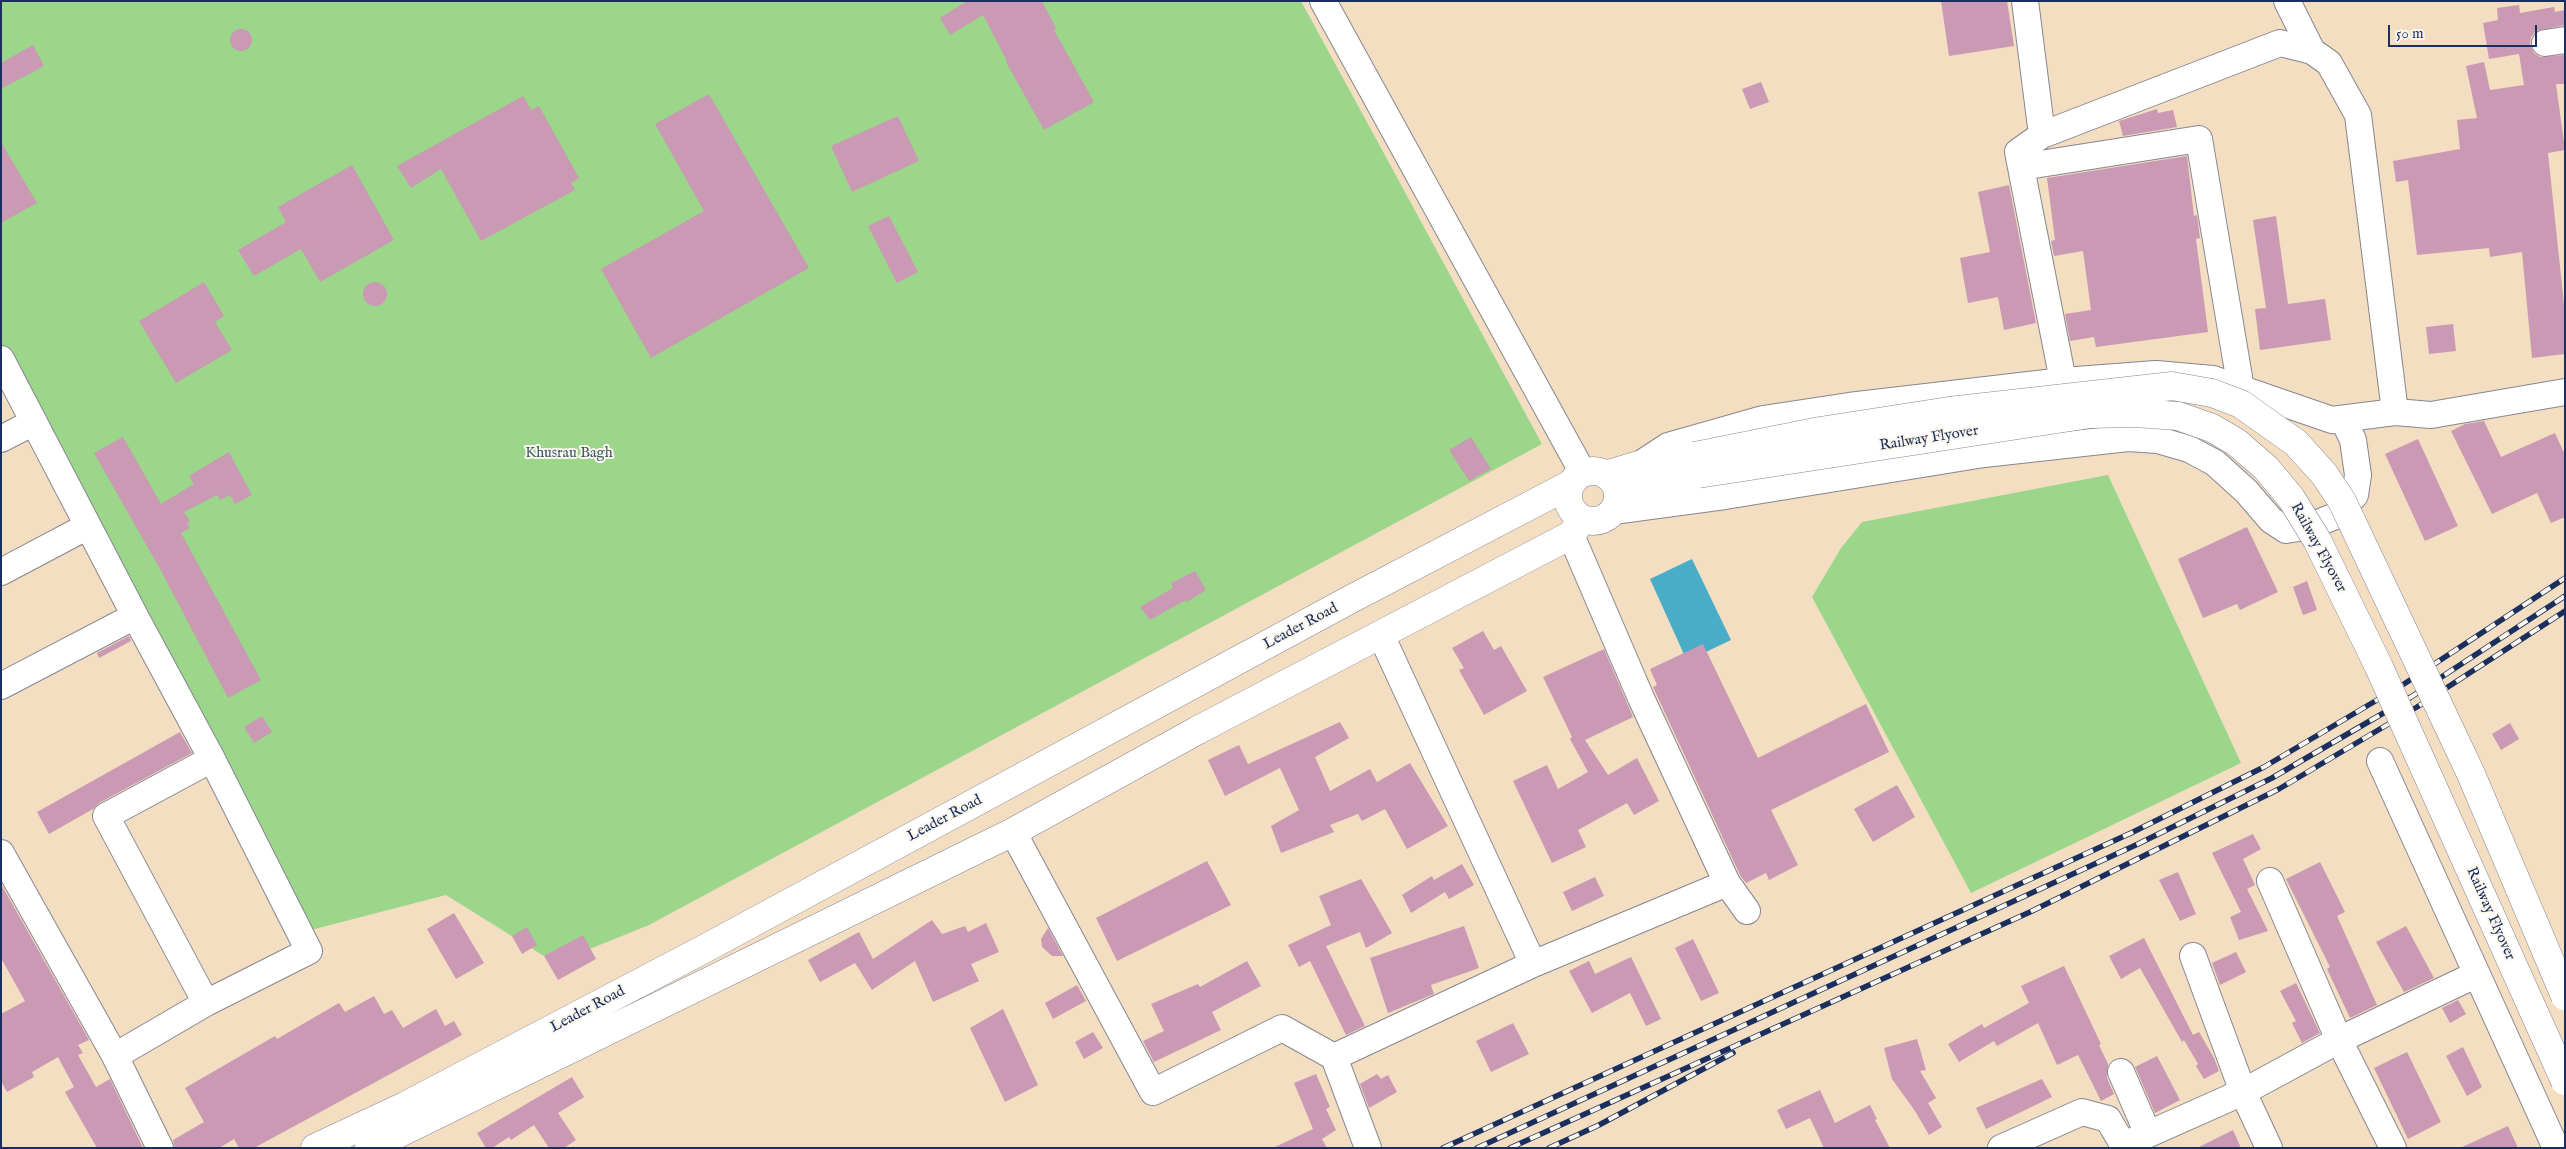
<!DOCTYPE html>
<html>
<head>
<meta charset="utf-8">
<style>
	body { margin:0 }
	#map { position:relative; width:2566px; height:1149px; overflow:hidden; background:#f3dec1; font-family:"IM FELL English",serif }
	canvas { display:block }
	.frame { position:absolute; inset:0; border:2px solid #1b2f5e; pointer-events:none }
	.scale { position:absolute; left:2388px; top:25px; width:149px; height:22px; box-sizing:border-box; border:2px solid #1b2f5e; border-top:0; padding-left:6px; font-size:15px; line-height:18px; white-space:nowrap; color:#1b2f5e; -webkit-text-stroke:4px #fbf7ec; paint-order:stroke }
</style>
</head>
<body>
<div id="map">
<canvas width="2566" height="1149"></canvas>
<div class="frame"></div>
<div class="scale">50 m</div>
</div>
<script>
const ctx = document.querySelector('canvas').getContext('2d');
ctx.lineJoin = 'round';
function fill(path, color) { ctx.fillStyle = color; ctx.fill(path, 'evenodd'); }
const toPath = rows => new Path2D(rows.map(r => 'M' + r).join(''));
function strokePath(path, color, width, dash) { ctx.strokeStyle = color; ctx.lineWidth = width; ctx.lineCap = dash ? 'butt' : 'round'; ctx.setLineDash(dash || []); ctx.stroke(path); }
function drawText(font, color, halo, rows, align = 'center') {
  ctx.font = font + ' "IM FELL English",serif'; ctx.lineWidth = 4; ctx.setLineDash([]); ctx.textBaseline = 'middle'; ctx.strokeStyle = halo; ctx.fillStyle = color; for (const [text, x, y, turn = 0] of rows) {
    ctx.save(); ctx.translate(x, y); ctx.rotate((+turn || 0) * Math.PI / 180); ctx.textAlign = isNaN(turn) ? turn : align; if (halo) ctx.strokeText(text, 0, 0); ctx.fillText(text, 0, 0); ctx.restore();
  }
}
const green = toPath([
	[1,1,1301,1,1542,444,649,925,555,963,446,895,307,931,1,346],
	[2108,475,2241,763,1971,893,1812,597,1841,548,1862,522]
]);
const water = toPath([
	[1692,559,1731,640,1687,661,1650,579]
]);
const building = toPath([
	[967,1,1042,1,1056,28,1054,30,1094,102,1044,130,1006,62,1007,61,983,15,950,35,940,18],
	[1941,1,2007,1,2014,46,1949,56],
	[2519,5,2520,13,2554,7,2555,12,2565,10,2565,25,2536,31,2531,37,2530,45,2534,53,2540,57,2565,55,2565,84,2556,84,2565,150,2548,153,2565,314,2565,354,2532,358,2522,252,2490,257,2489,248,2417,255,2408,180,2396,182,2393,161,2460,149,2457,120,2477,118,2466,66,2484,62,2490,90,2524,85,2519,54,2489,59,2483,23,2498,20,2497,8],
	'230 40a11 11 0 1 1 22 0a11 11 0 1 1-22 0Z',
	[33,45,44,66,1,89,1,63],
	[1761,82,1769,102,1750,109,1742,89],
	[709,94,809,268,651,358,601,269,704,211,655,124],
	[523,96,531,110,539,106,579,178,571,183,575,190,481,241,441,169,411,188,397,166],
	[2157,109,2158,113,2173,110,2177,127,2123,136,2119,121],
	[898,116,919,161,852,192,831,146],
	[1,142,37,203,1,223],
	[2187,156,2194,216,2197,215,2200,238,2196,239,2208,332,2096,347,2094,337,2070,341,2065,314,2091,310,2083,251,2054,256,2051,241,2055,240,2047,178],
	[352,165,394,240,320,282,301,249,254,276,238,250,286,222,278,207],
	[2009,185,2036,323,2004,330,1998,297,1968,303,1960,258,1990,252,1978,192],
	[889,216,918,272,897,283,868,226],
	[2276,216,2288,304,2325,299,2331,340,2260,350,2255,309,2266,308,2253,220],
	'363 294a12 12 0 1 1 24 0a12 12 0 1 1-24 0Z',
	[204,282,224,316,215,322,232,350,176,383,139,321],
	[2453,324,2456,351,2429,354,2426,327],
	[2484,421,2501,457,2555,433,2565,455,2565,517,2551,523,2537,493,2492,514,2451,431,2465,424],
	[123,437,161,504,194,484,189,476,229,452,252,495,235,504,230,495,220,500,217,495,184,512,190,521,187,523,190,528,181,533,261,680,228,698,160,569,94,453],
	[1471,437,1491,469,1469,481,1449,450],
	[2418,439,2458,526,2425,541,2385,454],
	[2247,527,2278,592,2240,610,2237,604,2203,618,2178,559],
	[1195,571,1206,590,1187,602,1186,600,1150,620,1140,607,1173,588,1171,583],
	[2307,581,2317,610,2303,615,2293,587],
	[1483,631,1494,650,1501,646,1527,691,1484,715,1459,670,1464,668,1452,648],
	[129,636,131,641,99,658,97,653],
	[1703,644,1758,758,1866,704,1889,752,1771,810,1798,865,1769,880,1766,873,1746,883,1740,875,1653,687,1657,685,1650,669],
	[1604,649,1633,717,1585,740,1608,775,1637,758,1659,801,1634,815,1627,803,1578,830,1586,847,1552,863,1513,781,1547,765,1558,789,1588,772,1570,739,1572,737,1543,677],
	[262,716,272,732,254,743,244,727],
	[1340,722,1349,738,1315,757,1330,791,1370,769,1377,782,1410,763,1448,826,1407,849,1385,809,1362,821,1358,814,1330,825,1334,832,1281,853,1271,826,1299,810,1280,768,1225,796,1208,760,1239,745,1248,764],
	[2510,723,2519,739,2501,750,2492,734],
	[180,732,192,753,99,803,93,809,49,834,37,812],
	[1897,785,1915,817,1873,842,1854,809],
	[2253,834,2261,849,2243,859,2255,885,2247,889,2268,931,2239,940,2230,917,2241,912,2212,853],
	[1207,861,1231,905,1117,961,1096,918],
	[2320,862,2345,912,2337,916,2377,1005,2350,1018,2327,969,2330,967,2286,879],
	[1462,864,1474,885,1449,899,1445,892,1411,913,1402,895,1432,876,1434,880],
	[2178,872,2196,914,2180,921,2159,880],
	[1595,877,1604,896,1572,911,1563,892],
	[1361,879,1392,933,1366,948,1360,932,1326,946,1365,1026,1346,1035,1310,961,1299,967,1288,945,1331,925,1319,896],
	[1,884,89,1040,78,1045,83,1053,78,1055,96,1087,110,1079,143,1148,97,1148,65,1092,74,1087,58,1057,32,1072,34,1077,7,1092,1,1081,1,1014,25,1001,1,958],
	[454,913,484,963,456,979,427,929],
	[932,920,942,934,965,926,968,932,986,923,999,952,971,964,979,981,933,1002,915,961,872,990,855,963,820,982,808,960,859,932,873,959],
	[1464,926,1479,968,1431,985,1434,994,1388,1013,1370,958],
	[2406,926,2434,978,2404,992,2376,942],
	[527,927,537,945,522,954,512,936],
	[1048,928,1063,956,1052,956,1042,947,1041,939],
	[583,935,596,959,558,980,544,956],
	[2144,938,2193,1035,2199,1032,2214,1058,2219,1071,2204,1079,2196,1066,2198,1064,2184,1040,2182,1042,2140,968,2121,979,2109,956],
	[1693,939,1719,993,1701,1001,1675,948],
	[2236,952,2246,972,2220,985,2212,963],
	[1631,957,1661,1019,1646,1026,1630,993,1592,1013,1569,971,1589,961,1595,974],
	[1247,961,1261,986,1212,1012,1221,1030,1154,1062,1143,1041,1164,1031,1151,1004,1198,984,1200,987],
	[2064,966,2101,1044,2099,1045,2108,1064,2107,1078,2114,1094,2101,1101,2078,1055,2057,1065,2038,1023,1997,1046,1994,1041,1959,1062,1948,1044,1982,1024,1984,1028,2029,1003,2021,986],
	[2296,983,2320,1033,2302,1043,2292,1023,2296,1021,2280,991],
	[1077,985,1086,1001,1053,1019,1045,1003],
	[374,996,384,1014,392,1010,403,1028,436,1009,445,1026,454,1021,462,1035,254,1148,239,1148,234,1139,219,1148,175,1148,173,1140,204,1122,185,1088,275,1036,277,1039,339,1003,345,1012],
	[2458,1000,2466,1014,2450,1023,2442,1008],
	[1003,1009,1038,1085,1005,1102,970,1028],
	[1513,1023,1529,1054,1491,1072,1476,1041],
	[1093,1032,1103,1048,1084,1059,1075,1042],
	[1917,1039,1926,1070,1920,1071,1936,1098,1928,1103,1942,1127,1929,1135,1915,1111,1892,1079,1884,1048],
	[2463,1047,2482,1087,2467,1096,2446,1056],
	[2407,1052,2441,1122,2408,1139,2374,1068],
	[2157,1056,2180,1100,2155,1113,2135,1067],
	[1316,1074,1330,1107,1326,1109,1336,1130,1322,1139,1327,1148,1273,1148,1313,1129,1294,1083],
	[1377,1074,1381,1079,1388,1075,1397,1092,1369,1108,1360,1084],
	[572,1077,584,1097,558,1113,576,1140,564,1148,549,1148,534,1125,511,1140,509,1137,492,1148,486,1148,477,1133],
	[2042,1079,2052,1097,1986,1129,1976,1108],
	[1820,1090,1835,1123,1870,1105,1877,1119,1875,1120,1890,1148,1824,1148,1810,1118,1786,1129,1777,1110],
	[2508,1126,2518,1148,2460,1148],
	[2233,1130,2241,1148,2197,1148]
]);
const minor = toPath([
	[1323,1,1583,473],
	[2025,1,2042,135,2018,152,2063,381],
	[2287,1,2312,51],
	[2545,43,2565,40],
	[2042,135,2280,43,2312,51,2329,63,2358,115,2395,412],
	[2021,167,2199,139,2241,389],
	[1,359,135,616,212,759,309,951,206,1003],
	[1,439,34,422],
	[1639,465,1668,446,1763,419,1849,406,2063,381,2156,374,2213,379,2332,420,2395,412,2431,415,2565,392],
	[1613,511,1725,496,1984,454,2128,438,2158,440,2189,449,2215,463,2246,491,2271,520,2286,530,2311,526,2335,516,2355,495,2358,475,2353,440,2344,421,2332,420],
	[1571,535,1641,698,1727,883,1747,911],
	[1,572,88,526],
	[1381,635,1533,964],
	[1,686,135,616],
	[2380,761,2556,1148],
	[1013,832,1153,1092,1282,1028,1334,1057,1368,1148],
	[1,853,115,1056,160,1148],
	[2270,881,2339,1040,2393,1148],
	[2193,956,2243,1092,2269,1148],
	[115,1056,206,1003,106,816,212,759],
	[1334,1057,1533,964,1727,883],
	[2121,1072,2148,1134],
	[2124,1145,2243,1092,2339,1040,2477,974],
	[2001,1148,2082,1112,2108,1119,2125,1148]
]);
const major = toPath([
	'1568 496a25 25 0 1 1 50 0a25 25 0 1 1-50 0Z',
	[1606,475,1639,465,1695,456],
	[1618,495,1641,485,1687,476],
	[315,1148,405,1106,704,949,1353,598,1571,484],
	[369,1148,1013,832,1198,730,1571,535,1582,519]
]);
const rail = toPath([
	[1443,1148,2131,833,2264,767,2404,684,2565,578],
	[1477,1148,2138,844,2272,778,2411,697,2565,596],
	[1510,1148,2030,912,2279,789,2417,707,2565,611],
	[1549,1148,1599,1125,1733,1053]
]);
const majorBridge = toPath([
	[1695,456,1820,431,1949,411,2172,386,2212,393,2241,404,2296,443,2324,474,2342,501,2471,774,2565,996],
	[1698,474,2090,414,2135,413,2178,416,2212,428,2236,442,2266,468,2291,498,2317,540,2379,667,2565,1081]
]);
const streetNames = [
	["Railway Flyover",1929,439,-9],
	["Railway Flyover",2318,548,61],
	["Leader Road",1301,627,-28],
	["Leader Road",945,819,-28],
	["Railway Flyover",2490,914,66],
	["Leader Road",588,1010,-28]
];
const parkNames = [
	["Khusrau Bagh",569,454]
];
fill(green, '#9cd68a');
fill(water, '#49adc8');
fill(building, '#ca99b3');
strokePath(minor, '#878690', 28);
strokePath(major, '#878690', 29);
strokePath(minor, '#fff', 26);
strokePath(major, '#fff', 28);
strokePath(rail, '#1b2f5e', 5.5);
strokePath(rail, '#fbf7ec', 4, [11]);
strokePath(majorBridge, '#878690', 29, []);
strokePath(majorBridge, '#fff', 28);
drawText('15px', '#1b2f5e', '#fbf7ec', streetNames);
drawText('15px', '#3b5969', '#fbf7ec', parkNames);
</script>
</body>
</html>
